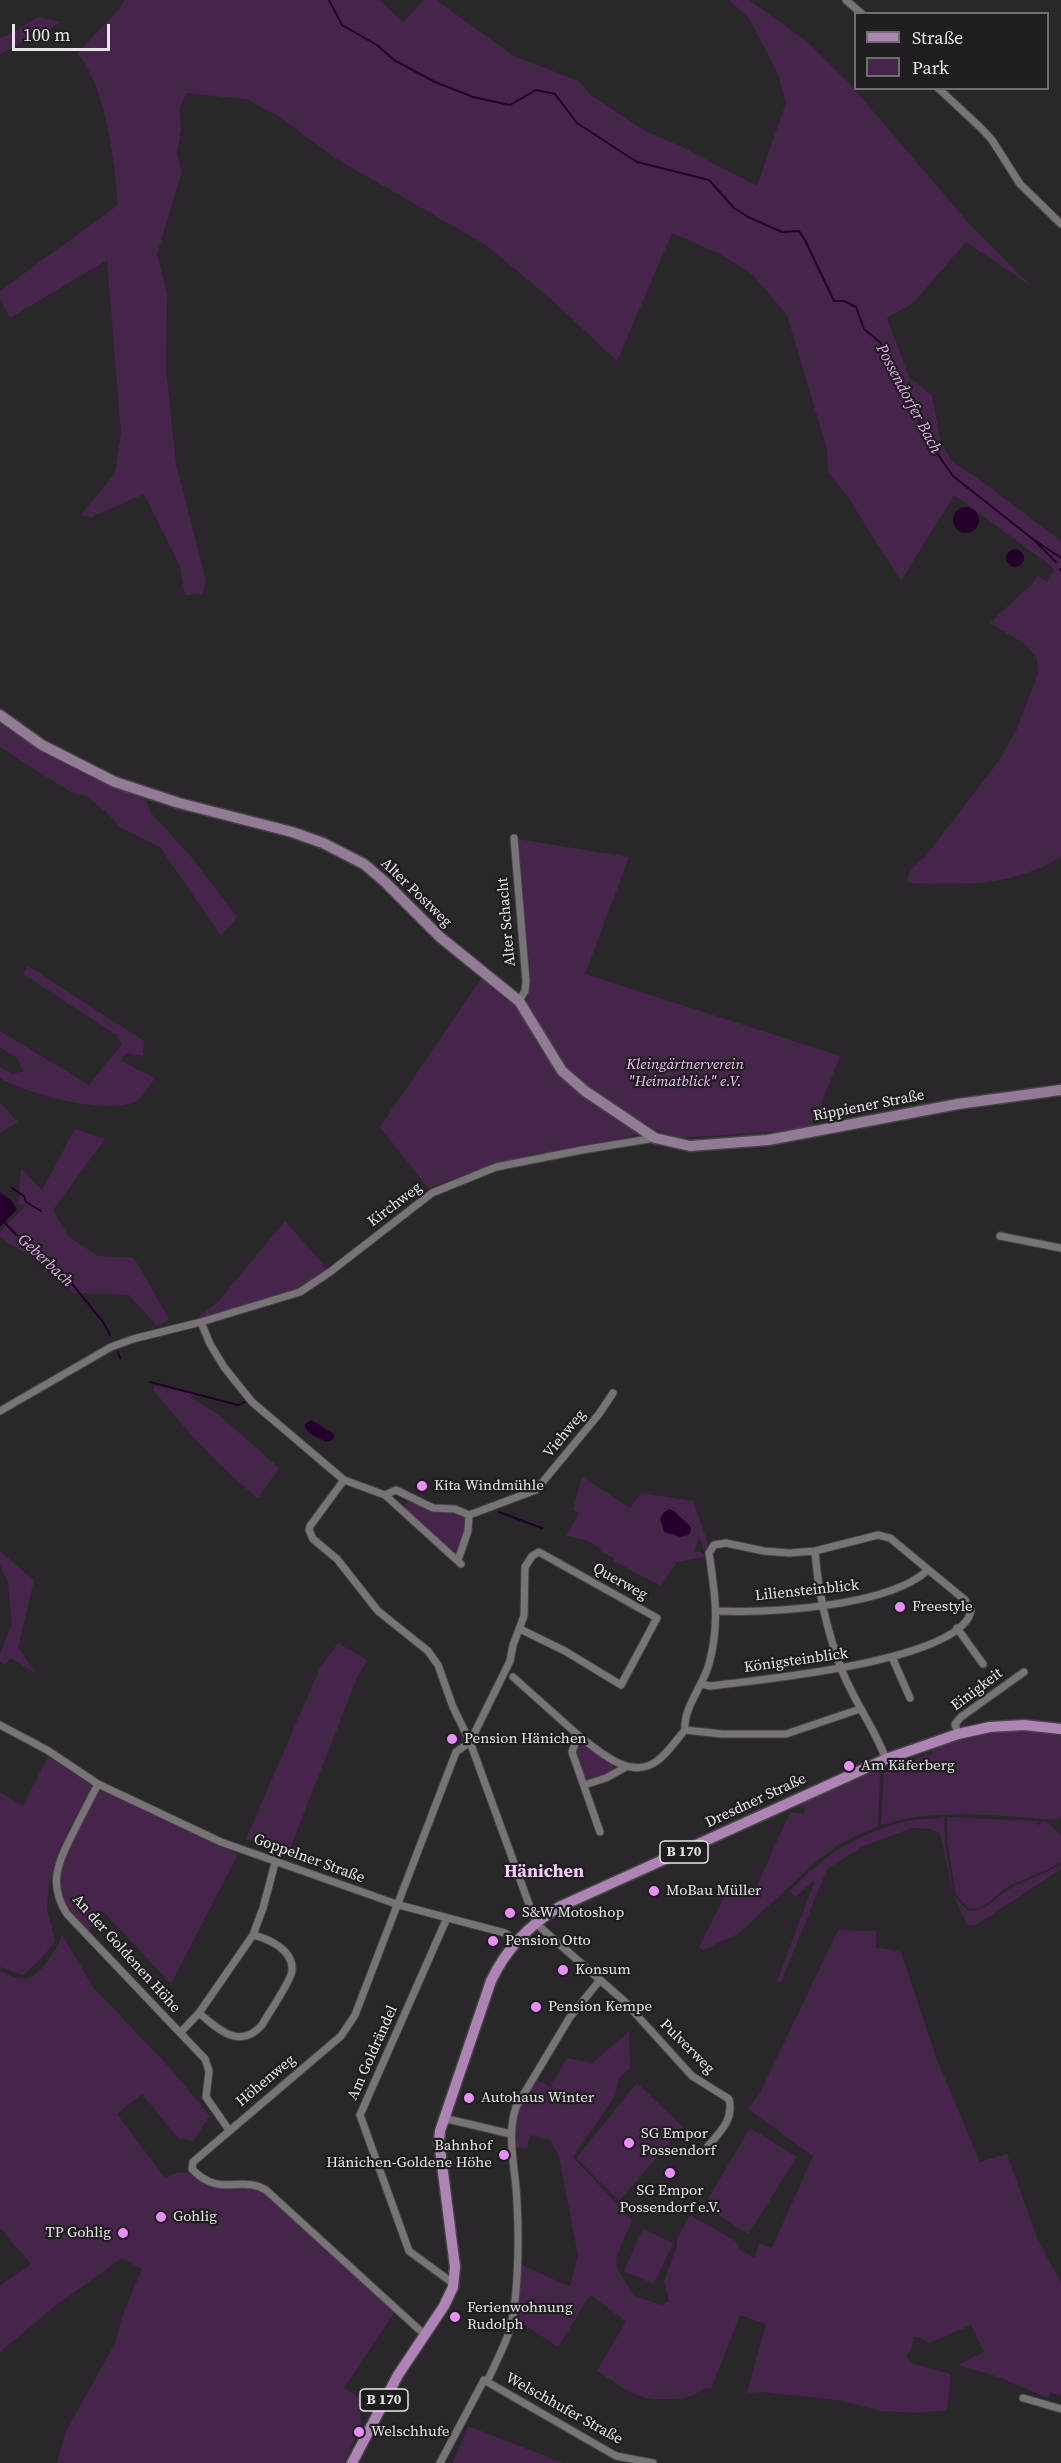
<!DOCTYPE html>
<meta charset="utf-8">
<style>
body{margin:0}
#map{position:relative;width:1061px;height:2463px;overflow:hidden;background:#2a272b;font-family:"Source Serif 4",serif}
canvas{display:block}
.legend{position:absolute;left:854px;top:12px;width:195px;height:78px;box-sizing:border-box;background:#201d21;border:2px solid #706d71;margin:0;padding:8px 10px;list-style:none;font-size:18px;color:#e8e6e9}
.legend li{display:flex;align-items:center;gap:12px;height:30px}
.legend b{width:30px;border:2px solid #706d71}
.scale{position:absolute;left:12px;top:24px;width:98px;height:27px;box-sizing:border-box;border:3px solid #e8e6e9;border-top:0;padding-left:8px;font-size:18px;line-height:21px;white-space:nowrap;color:#e8e6e9;-webkit-text-stroke:4px #201d21;paint-order:stroke}
</style>
<div id="map">
<canvas width="1061" height="2463"></canvas>
<ul class="legend">
<li><b style="height:8px;background:#ad84b4"></b>Straße</li>
<li><b style="height:16px;background:#46254b"></b>Park</li>
</ul>
<div class="scale">100 m</div>
</div>
<script>
const ctx = document.querySelector('canvas').getContext('2d');
ctx.lineJoin = 'round';
function paint(path, color) { ctx.fillStyle = color; ctx.fill(path, 'evenodd'); }
function trace(path, color, width, dash) { ctx.strokeStyle = color; ctx.lineWidth = width; ctx.lineCap = dash ? 'butt' : 'round'; ctx.setLineDash(dash || []); ctx.stroke(path); }
function label(font, color, halo, rows, align = 'center') {
  ctx.font = font + ' "Source Serif 4",serif'; ctx.lineWidth = 4.5; ctx.setLineDash([]); ctx.textBaseline = 'middle'; ctx.strokeStyle = halo; ctx.fillStyle = color; for (const [text, x, y, turn = 0] of rows) {
    ctx.save(); ctx.translate(x, y); ctx.rotate((+turn || 0) * Math.PI / 180); ctx.textAlign = isNaN(turn) ? turn : align; if (halo) ctx.strokeText(text, 0, 0); ctx.fillText(text, 0, 0); ctx.restore();
  }
}
const green = new Path2D(`
 M124 0H379L403 22 424 0H436L514 56 578 81 592 96 647 132 680 146 757 186 786 103 778 74 749 18 729 0H749L805 40 848 82 971 226 1031 286 966 242 913 303 887 318 909 377 932 395 940 440 952 462 973 475 1061 541V857C1008 888 966 884 908 883 906 871 917 864 925 857L998 762 1016 731 1038 674 1037 658 1025 644 990 623 1033 583 1038 576 1047 582 1054 570 1050 565 954 495 901 581 846 494 828 472 827 449 787 315 752 274 720 254 672 233 617 361 552 300 486 245 335 158 278 116 246 99 186 93 179 111 181 128 177 155 182 171 157 254 167 293 166 370 176 464 206 581 202 594 185 595 180 566 144 494 92 517 81 515 115 473 121 433 107 260 10 318 0 299V291L118 205C114 158 107 92 78 53L120 8Z
 M38 17 61 22 0 54V38L11 34Z
 M0 723C46 756 93 781 146 800L151 813 192 858 237 917 221 936 160 847 120 827 105 811 86 796 72 793 0 747Z
 M517 839 629 857 585 974 840 1056 811 1129 681 1138C646 1130 593 1096 568 1068 551 1049 539 1024 526 1002L530 982V969Z
 M28 966 144 1041 143 1056 126 1053 121 1061 155 1078C149 1086 142 1099 134 1102 105 1115 27 1094 0 1078V1067L13 1074 23 1071 17 1058 0 1047V1031L89 1085 122 1044 116 1035 23 974Z
 M483 976 515 1003 561 1075 571 1087 635 1130V1134L630 1137 576 1146 548 1154H532L519 1160 492 1165 428 1188 380 1127Z
 M0 1103 18 1122 0 1133Z
 M75 1129 105 1139 53 1210 68 1236 98 1256 134 1258 169 1319 157 1326 129 1295 73 1293 37 1261 0 1237V1232L26 1205 18 1204 21 1168 42 1190Z
 M285 1221 329 1271 299 1291 196 1319 217 1303Z
 M154 1386 193 1394 191 1398 219 1415 279 1468 258 1498C218 1467 186 1430 154 1391Z
 M582 1477 630 1508 641 1493 693 1501 708 1544 706 1550 703 1549V1544L699 1539 694 1551 702 1553 705 1557 677 1562 661 1586 614 1561V1558L601 1552 600 1548 586 1540 566 1536 579 1513 573 1510Z
 M409 1500C433 1516 441 1508 463 1517L466 1523 459 1549 454 1551 404 1508Z
 M0 1551 34 1580 18 1648 35 1672 10 1658 6 1665 0 1662V1654L12 1623 8 1583 0 1564Z
 M338 1643 367 1660 357 1678 287 1856 246 1839 320 1668Z
 M1030 1730 1061 1734V1817L1058 1820C998 1816 940 1807 881 1825L884 1773 927 1754 928 1756 933 1754 931 1749C963 1735 995 1731 1030 1730Z
 M582 1742 613 1764 614 1770 591 1780 585 1779 575 1755V1748Z
 M48 1757 96 1788 49 1883 47 1908 55 1941 40 1960 23 1975 0 1967V1792L23 1806Z
 M895 1763 880 1774 878 1826 841 1843 819 1859 738 1934 703 1950 699 1947 730 1885 753 1895 790 1812 804 1814 805 1809 800 1806 801 1801Z
 M100 1789 238 1854 171 1984 102 1910 89 1932C79 1922 67 1913 62 1900 48 1869 85 1817 100 1789Z
 M944 1817 945 1845 954 1896 967 1910C988 1913 995 1896 1012 1887 1028 1879 1045 1873 1061 1865V1869L974 1926 967 1924 954 1896 940 1833 931 1829 912 1828 861 1847 827 1869 781 1982 777 1981 815 1880 795 1897 790 1891C823 1856 860 1832 907 1821 919 1818 932 1820 944 1817Z
 M947 1817 1038 1821 1036 1824 1039 1825 1041 1821H1046L1061 1835V1862L1047 1870 1009 1886 984 1906 977 1909 968 1908 956 1895 948 1845Z
 M838 1930 876 1931V1947L901 1952 937 2060 980 2162 1007 2154 1038 2240 1061 2283V2396L1051 2392 1048 2398 999 2377 958 2365 984 2352 971 2325 929 2343 920 2337H914L911 2350 906 2357 914 2364 951 2374 947 2410 918 2413 882 2411 837 2400 763 2392 747 2393 766 2324 740 2315 711 2389 704 2388C690 2399 686 2398 669 2399 635 2401 625 2388 597 2371L626 2321 590 2295 558 2347 516 2319 520 2264 570 2287 578 2255 559 2156 550 2140 530 2135 527 2149 516 2147C513 2114 521 2106 536 2079L550 2087 567 2058 593 2063 629 2031 630 2068 619 2078 615 2096 573 2157 632 2220 616 2258 617 2268 634 2296 662 2305 669 2301 664 2281 677 2247V2239L690 2215 737 2242 740 2250 755 2258 759 2243 772 2248 813 2156 748 2109 760 2093Z
 M62 1934 92 1986 169 2067 210 2116 193 2141 178 2138 142 2094 117 2114 165 2178 175 2173H191L201 2181 258 2188 265 2191 395 2311 344 2388 359 2397 361 2425 344 2463H57L66 2431 115 2344 122 2317 142 2269 122 2258 55 2306 0 2352V2286L31 2264 0 2228V1971C8 1975 18 1980 28 1978 41 1975 59 1947 62 1934Z
 M637 2083 683 2127 619 2201 576 2158Z
 M750 2128 797 2157 748 2234 704 2206Z
 M643 2229 673 2243 654 2284 624 2271Z
 M468 2426 563 2463H453Z`);
const water = new Path2D(`
 M953 520a13 13 0 1 1 26 0a13 13 0 1 1-26 0Z
 M1006 558a9 9 0 1 1 18 0a9 9 0 1 1-18 0Z
 M0 1193 12 1201 17 1209 0 1227Z
 M311 1420 334 1434V1439L326 1442 308 1432 304 1425Z
 M669 1509 674 1511 691 1527 690 1534 681 1537 664 1532 660 1519 663 1513Z`);
const stream = new Path2D(`
 M329 0 342 25 377 45 394 60 435 82 473 97 510 105 536 90 555 94 577 123 637 162 709 180 734 208 748 217 782 232 799 231 805 240 834 301H844L856 307 864 329 881 343 890 366 934 449 953 476 1034 540 1056 562
 M1036 541 1061 558
 M1060 569 1061 571
 M12 1188 24 1196 26 1202 41 1211
 M0 1218 44 1263 73 1285 103 1322 110 1335
 M118 1352 120 1358
 M150 1382 238 1405 245 1402
 M499 1512 542 1528`);
const street = new Path2D(`
 M846 0 862 14
 M938 88 982 129 992 140 1020 184 1061 224
 M514 838 526 981 525 991 519 1001
 M1000 1236 1061 1248
 M201 1322 210 1344 224 1367 252 1402 344 1480 385 1495 461 1564
 M0 1411 111 1347 133 1339 201 1322 300 1292 330 1272 432 1193 496 1167 582 1150 655 1138
 M344 1480 310 1526 309 1530 313 1539 337 1559 378 1611 428 1651 438 1665 453 1707 470 1742 534 1918 541 1928 624 2001 692 2076 729 2099C734 2119 721 2131 708 2146
 M385 1495 396 1490 433 1508 455 1509 469 1515
 M469 1515 536 1490 599 1414 613 1393
 M815 1551C818 1591 827 1631 841 1668 853 1700 874 1727 886 1759
 M458 1560 468 1531 469 1515
 M717 1611C770 1613 888 1607 928 1570
 M957 1628 983 1664
 M892 1657 910 1698
 M513 1677 578 1735 572 1752 600 1832
 M0 1725 47 1750 98 1784 221 1842 399 1905 505 1933 517 1941
 M685 1730 722 1734H786L860 1709
 M958 1734 955 1724 961 1717 1024 1672
 M578 1735C599 1751 630 1781 657 1761 668 1753 676 1740 685 1730 683 1708 703 1686 709 1664 720 1624 715 1593 709 1553L714 1545 726 1543 764 1551 789 1553 815 1551 878 1535 890 1538 965 1600 971 1611C960 1662 756 1680 710 1686L702 1684
 M98 1784C90 1800 82 1815 74 1831 59 1861 47 1883 67 1914L205 2059 209 2071 206 2097 229 2130
 M584 1785 606 1778 626 1767
 M447 1918 360 2115 409 2251 454 2284
 M199 2013C219 2030 240 2050 262 2025 268 2014 291 1981 292 1971 294 1950 269 1939 253 1935
 M180 2033 199 2013 253 1935 263 1908 275 1863
 M443 2118 511 2134
 M425 2335 266 2190C242 2175 219 2198 192 2169L193 2162 341 2036 355 2015 456 1752 470 1742 510 1661 513 1645 524 1616 525 1567 532 1556 539 1552 657 1618 621 1685 565 1651 520 1629
 M487 2382C494 2366 502 2351 508 2335 519 2303 519 2237 517 2202 516 2171 506 2136 516 2107L570 2017 600 1980
 M1023 2398 1061 2409
 M440 2463 484 2380 616 2456 653 2463`);
const secondary = new Path2D(`
 M0 715 42 745 115 782 179 803 292 832 323 843 364 864 384 881 440 937 519 1001 562 1071 585 1091 655 1138 690 1146 768 1140 958 1104 1061 1090`);
const primary = new Path2D(`
 M352 2463 398 2375 444 2306 453 2287 455 2267 439 2141 440 2131 491 1981C506 1949 529 1925 559 1907L886 1759 958 1734 990 1727 1024 1725 1061 1729`);
const markers = [
 [422,1486,6,"#eb8dfb"],
 [900,1607,6,"#eb8dfb"],
 [452,1739,6,"#eb8dfb"],
 [849,1766,6,"#eb8dfb"],
 [654,1891,6,"#eb8dfb"],
 [510,1913,6,"#eb8dfb"],
 [493,1941,6,"#eb8dfb"],
 [563,1970,6,"#eb8dfb"],
 [536,2007,6,"#eb8dfb"],
 [469,2098,6,"#eb8dfb"],
 [629,2143,6,"#eb8dfb"],
 [504,2155,6,"#eb8dfb"],
 [670,2173,6,"#eb8dfb"],
 [161,2217,6,"#eb8dfb"],
 [123,2233,6,"#eb8dfb"],
 [455,2317,6,"#eb8dfb"],
 [359,2432,6,"#eb8dfb"]
];
const shields = [
 [684,1852,48],
 [384,2400,48]
];
const shieldNames = [
 ["B 170",684,1852],
 ["B 170",384,2400]
];
const streetNames = [
 ["Alter Postweg",416,893,44],
 ["Alter Schacht",507,922,-95],
 ["Rippiener Straße",869,1106,-11],
 ["Kirchweg",395,1205,-37],
 ["Viehweg",565,1434,-51],
 ["Querweg",620,1582,29],
 ["Liliensteinblick",807,1591,-6],
 ["Königsteinblick",796,1661,-8],
 ["Einigkeit",977,1690,-37],
 ["Dresdner Straße",756,1801,-25],
 ["Goppelner Straße",309,1859,20],
 ["An der Goldenen Höhe",126,1954,48],
 ["Pulverweg",687,2047,45],
 ["Am Goldrändel",373,2053,-66],
 ["Höhenweg",266,2081,-40],
 ["Welschhufer Straße",564,2409,29]
];
const parkNames = [
 ["Kleingärtnerverein",685,1065],
 ["\"Heimatblick\" e.V.",685,1082]
];
const poiNames = [
 ["Kita Windmühle",434,1486],
 ["Freestyle",912,1607],
 ["Pension Hänichen",464,1739],
 ["Am Käferberg",861,1766],
 ["MoBau Müller",666,1891],
 ["S&W Motoshop",522,1913],
 ["Pension Otto",505,1941],
 ["Konsum",575,1970],
 ["Pension Kempe",548,2007],
 ["Autohaus Winter",481,2098],
 ["SG Empor",641,2134],
 ["Possendorf",641,2151],
 ["Bahnhof",492,2146,"right"],
 ["Hänichen-Goldene Höhe",492,2163,"right"],
 ["SG Empor",670,2191,"center"],
 ["Possendorf e.V.",670,2208,"center"],
 ["Gohlig",173,2217],
 ["TP Gohlig",111,2233,"right"],
 ["Ferienwohnung",467,2308],
 ["Rudolph",467,2325],
 ["Welschhufe",371,2432]
];
const waterNames = [
 ["Possendorfer Bach",908,399,62],
 ["Geberbach",45,1261,43]
];
const quarterNames = [
 ["Hänichen",544,1872]
];
paint(green, '#46254b');
paint(water, '#26002d');
trace(stream, '#26002d', 2);
trace(street, '#464346', 9);
trace(secondary, '#464346', 13);
trace(primary, '#464346', 13);
trace(street, '#777377', 7);
trace(secondary, '#927b95', 10);
trace(primary, '#ad84b4', 10);
for (const [x, y, r, color] of markers) { const dot = new Path2D(); dot.arc(x, y, r, 0, 2 * Math.PI); ctx.fillStyle = color; ctx.fill(dot); trace(dot, '#201d21', 2); }
for (const [x, y, w] of shields) { const box = new Path2D(); box.roundRect(x - w / 2, y - 11, w, 22, 4.5); ctx.fillStyle = '#201d21'; ctx.fill(box); trace(box, '#e8e6e9', 1.5); }
label('bold 14px', '#e8e6e9', null, shieldNames);
label('15px', '#e8e6e9', '#201d21', streetNames);
label('italic 15px', '#f6bfff', '#201d21', parkNames);
label('15px', '#e8e6e9', '#201d21', poiNames, 'left');
label('italic 16px', '#e8a5f3', '#201d21', waterNames);
label('bold 18px', '#f7ccfe', '#201d21', quarterNames);
</script>
